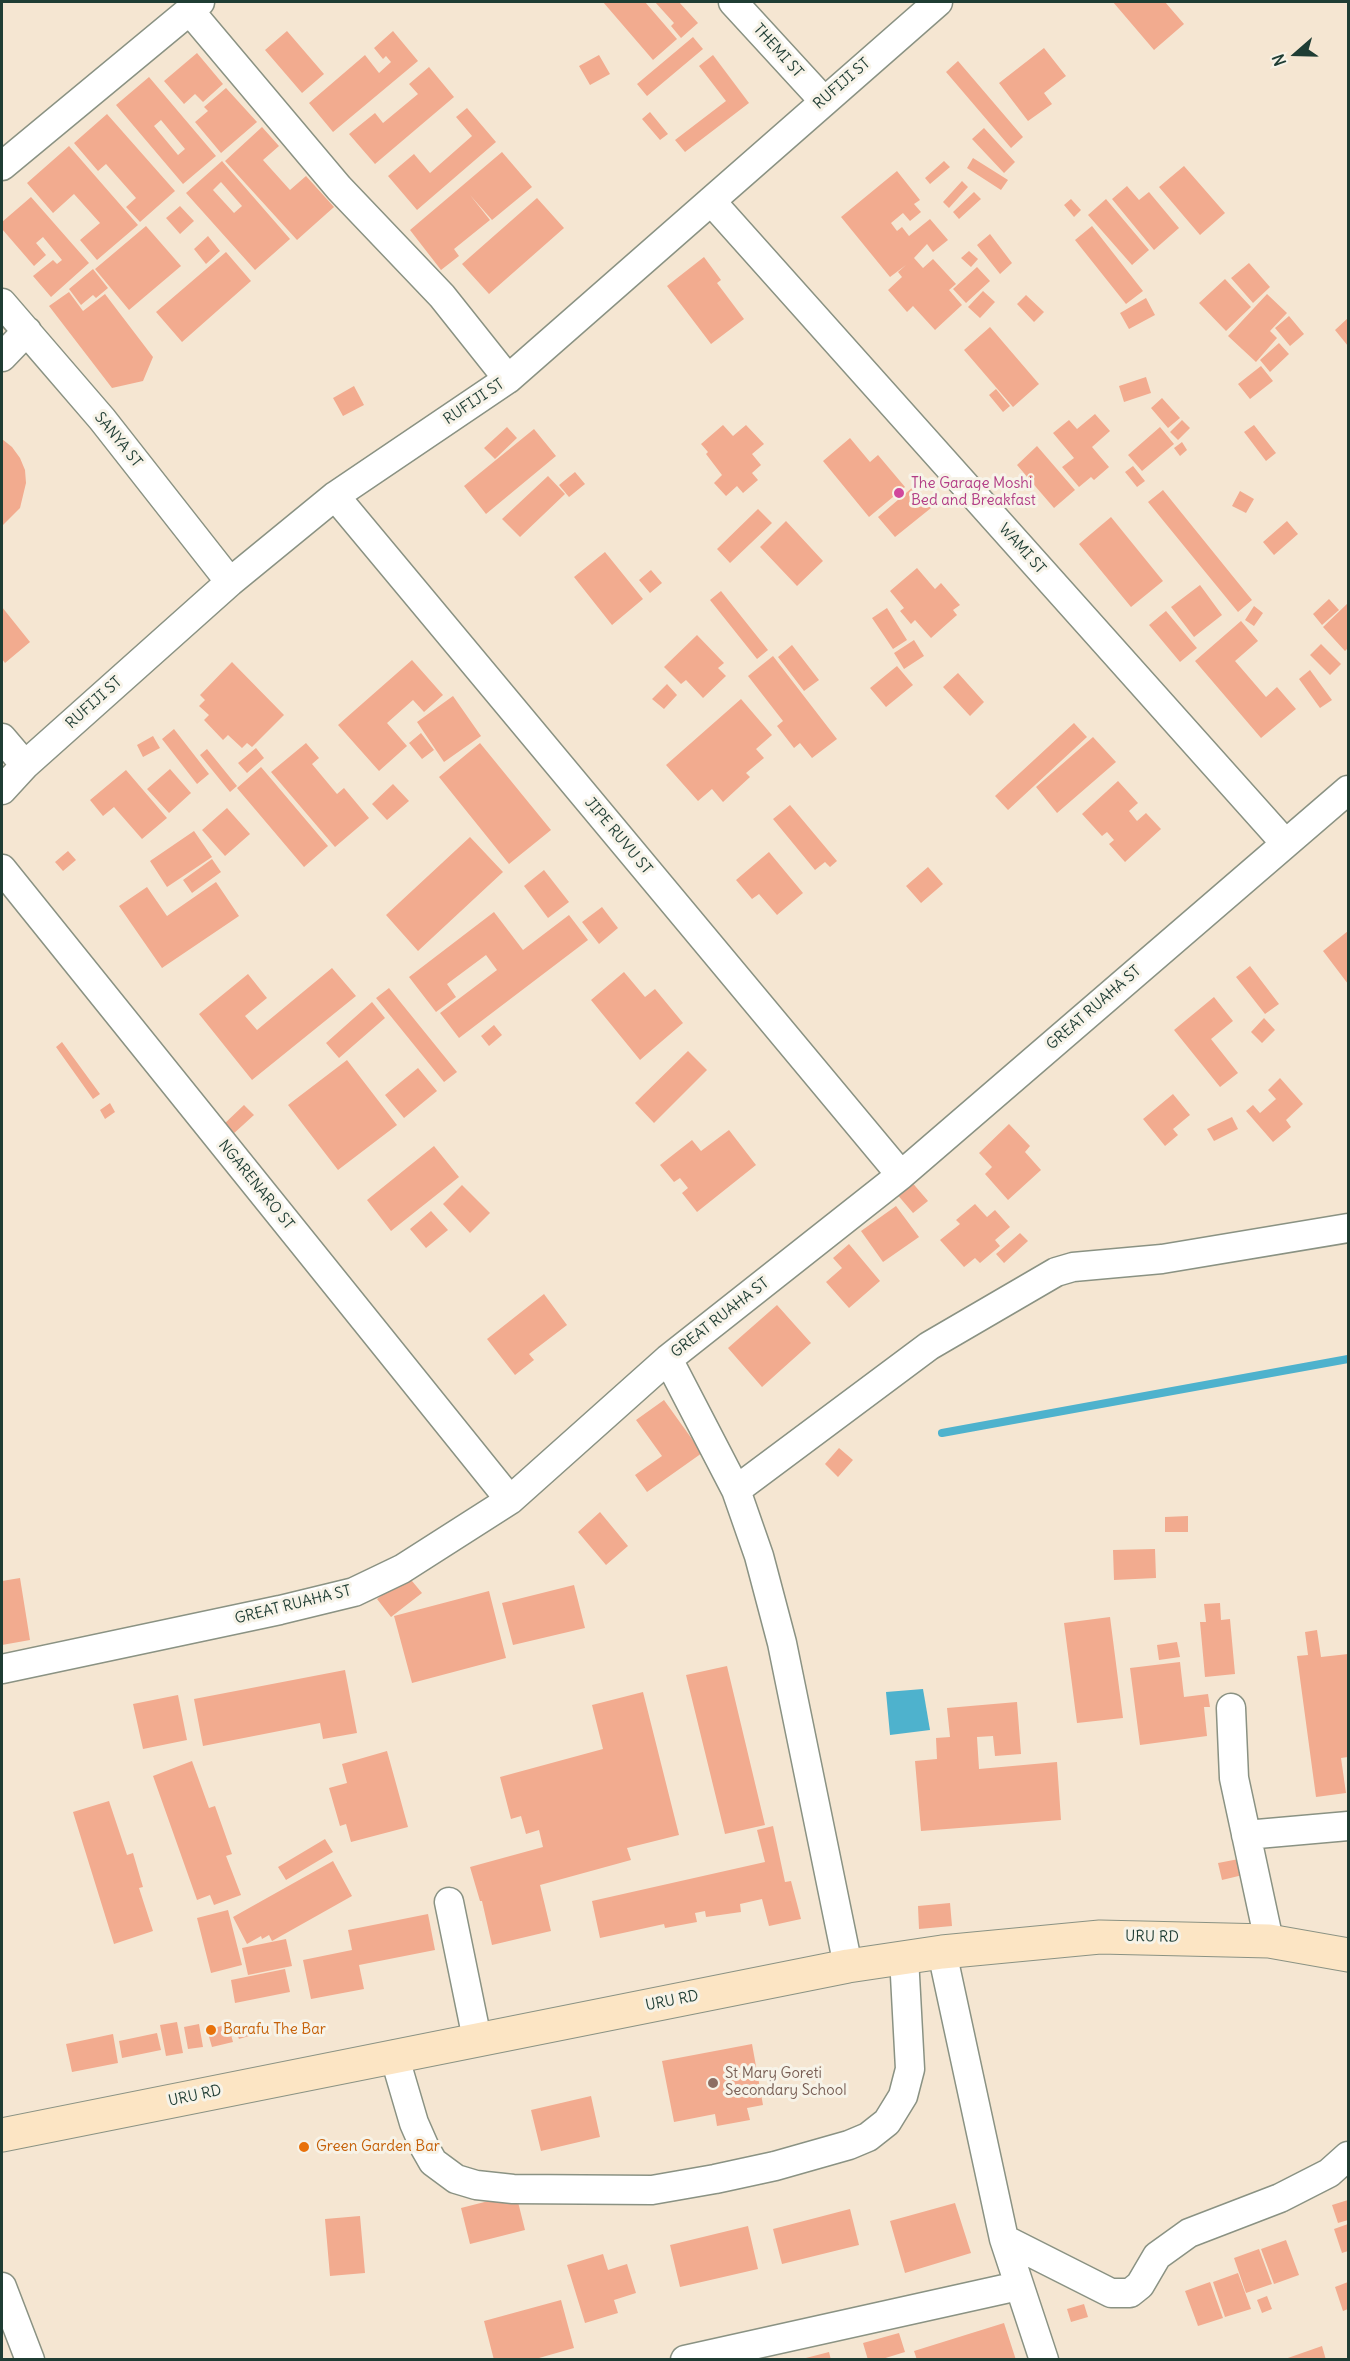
<!DOCTYPE html>
<style>
body{margin:0}
#map{position:relative;width:1350px;height:2361px;overflow:hidden;background:#f5e6d2;font-family:Delius,sans-serif}
canvas{display:block}
.frame{position:absolute;inset:0;border:3px solid #1f3d34;pointer-events:none}
.north{position:absolute;left:1266px;top:24px;width:60px;height:60px;-webkit-text-stroke:4px #f7f3e8;paint-order:stroke;rotate:250deg;font-size:16px;font-weight:700;line-height:24px;text-align:center;color:#1f3d34}
.north::after{content:'';display:block;margin:auto;width:21px;height:27px;background:#1f3d34;clip-path:polygon(50% 0,100% 100%,50% 72%,0 100%)}
</style>
<div id="map">
<canvas width="1350" height="2361"></canvas>
<div class="frame"></div>
<div class="north">N</div>
</div>
<script>
const ctx = document.querySelector('canvas').getContext('2d');
ctx.lineJoin = 'round';
function paint(path, color) { ctx.fillStyle = color; ctx.fill(path, 'evenodd'); }
function trace(path, color, width, dash) { ctx.strokeStyle = color; ctx.lineWidth = width; ctx.lineCap = dash ? 'butt' : 'round'; ctx.setLineDash(dash || []); ctx.stroke(path); }
function label(font, color, halo, rows, align = 'center') {
  ctx.font = font + ' Delius,sans-serif'; ctx.lineWidth = 6; ctx.setLineDash([]); ctx.textBaseline = 'middle'; ctx.strokeStyle = halo; ctx.fillStyle = color; for (const [text, x, y, turn = 0] of rows) {
    ctx.save(); ctx.translate(x, y); ctx.rotate((+turn || 0) * Math.PI / 180); ctx.textAlign = isNaN(turn) ? turn : align; if (halo) ctx.strokeText(text, 0, 0); ctx.fillText(text, 0, 0); ctx.restore();
  }
}
const water = new Path2D(`
 M923 1689 930 1730 890 1735 886 1692Z`);
const stream = new Path2D(`
 M942 1433 1348 1359`);
const building = new Path2D(`
 M603 2H645L677 39 653 60Z
 M655 2H679L698 23 681 38 671 26 674 23Z
 M1113 2H1165L1184 24 1154 50Z
 M287 31 324 74 302 93 265 50Z
 M393 31 418 61 333 132 309 103 365 55 379 73 391 62 386 56 383 59 374 48Z
 M693 37 703 49 647 96 637 84Z
 M1044 48 1066 76 1044 93 1052 104 1028 121 999 83Z
 M197 53 223 84 203 102 195 94 184 104 164 81Z
 M599 55 610 74 590 85 579 66Z
 M713 55 749 103 685 152 675 140 726 101 699 66Z
 M958 61 1023 137 1011 148 946 72Z
 M429 67 454 97 375 164 349 134 375 113 383 123 418 94 409 84Z
 M149 77 216 156 183 184 116 105ZM161 120 185 149 178 155 154 126Z
 M226 88 257 122 221 153 195 122 208 111 204 107Z
 M467 108 496 142 417 210 388 176 414 154 430 173 472 136 456 117Z
 M650 112 668 134 660 140 642 119Z
 M107 114 175 191 140 222 126 207 136 198 106 164 98 171 74 143Z
 M262 127 279 146 263 160 290 190 306 176 334 207 297 240 225 161Z
 M984 128 1015 162 1004 173 972 139Z
 M69 146 138 225 97 260 80 240 100 223 74 194 53 213 27 183Z
 M502 152 532 187 492 220 470 195 490 220 454 249 459 256 441 270 410 230Z
 M973 158 1008 180 1001 190 967 168Z
 M222 161 290 239 255 270 186 193ZM221 182 242 206 234 213 213 190Z
 M944 161 950 167 930 184 925 178Z
 M1184 166 1225 213 1200 235 1159 187Z
 M897 171 920 200 914 204 921 212 910 221 903 213 891 223 897 231 902 227 909 236 930 219 948 240 933 252 927 244 914 258 923 268 933 259 956 284 949 290 962 305 935 330 913 306 907 312 888 290 902 277 898 272 906 265 890 277 841 217Z
 M962 181 968 187 949 208 943 202Z
 M1127 186 1139 200 1149 192 1179 228 1154 250 1112 199Z
 M974 192 981 199 959 219 953 212Z
 M31 197 89 263 51 297 33 276 53 260 57 264 62 260 43 237 36 243 46 255 34 266 2 229V222Z
 M537 198 564 228 489 294 462 264Z
 M1071 199 1081 210 1074 217 1064 205Z
 M1106 199 1149 250 1132 265 1088 215Z
 M180 206 194 221 180 234 166 218Z
 M146 226 181 266 129 310 95 269Z
 M1092 226 1143 291 1126 304 1075 240Z
 M990 234 1012 263 1000 274 977 245Z
 M208 236 220 251 206 264 194 249Z
 M969 251 978 259 971 267 961 258Z
 M226 252 251 281 182 342 156 312Z
 M704 257 721 280 717 283 744 319 711 344 667 286Z
 M1249 263 1270 287 1253 303 1231 278Z
 M977 267 990 281 966 303 953 289Z
 M93 269 108 288 96 298 93 295 81 305 69 289Z
 M1225 279 1251 307 1226 331 1199 303Z
 M983 291 995 302 980 318 968 307Z
 M69 292 83 311 105 294 153 357 143 381 112 388 49 306Z
 M1267 294 1287 313 1270 331 1277 338 1256 362 1228 336Z
 M1026 295 1044 312 1034 322 1017 304Z
 M1146 298 1155 315 1129 329 1120 313Z
 M1289 316 1304 334 1290 346 1275 328Z
 M1348 318V346L1335 330Z
 M990 327 1039 384 1013 407 964 350Z
 M1279 343 1289 354 1270 372 1260 360Z
 M1261 366 1273 381 1250 399 1238 384Z
 M1146 377 1151 393 1124 402 1119 386Z
 M354 386 364 405 343 416 333 398Z
 M996 389 1010 406 1003 412 989 395Z
 M1162 398 1180 418 1168 428 1151 408Z
 M1095 414 1110 431 1092 447 1109 467 1094 480 1091 477 1079 487 1062 467 1074 458 1053 433 1069 420 1077 429Z
 M1182 420 1190 428 1178 440 1170 432Z
 M723 425 733 436 746 425 764 444 752 454 761 465 752 473 758 480 743 493 737 486 726 496 714 483 722 475 706 454 708 452 701 444Z
 M1254 425 1276 453 1266 461 1244 432Z
 M507 427 517 438 495 459 484 448Z
 M1160 427 1174 444 1142 471 1128 455Z
 M534 429 556 456 486 514 464 486Z
 M850 438 870 462 878 455 905 487 869 517 823 461Z
 M2 439 12 447 20 458 25 470 26 483 20 508 2 526Z
 M1182 442 1187 450 1180 456 1174 448Z
 M1037 446 1075 490 1054 508 1017 465Z
 M1133 466 1145 481 1137 487 1125 472Z
 M575 472 585 484 569 497 559 485Z
 M548 476 565 494 520 537 502 519Z
 M913 487 931 508 895 537 878 517Z
 M1163 490 1252 600 1238 612 1148 502Z
 M1240 491 1254 499 1246 513 1232 506Z
 M758 509 772 523 730 563 717 549Z
 M1111 517 1163 581 1131 607 1079 544Z
 M786 521 823 561 797 586 760 547Z
 M1287 521 1298 534 1274 555 1263 542Z
 M605 552 643 599 612 625 574 577Z
 M917 568 935 589 941 583 960 605 953 610 957 615 931 638 915 620 911 624 900 611 904 608 890 591Z
 M651 570 662 583 650 593 639 580Z
 M1200 585 1222 615 1194 637 1171 607Z
 M721 591 768 650 757 659 710 600Z
 M1329 599 1339 610 1322 625 1313 614Z
 M1348 603V648L1345 651 1323 627Z
 M1254 606 1263 613 1254 626 1245 620Z
 M2 607 30 642 5 663 2 659Z
 M887 608 907 640 893 649 872 618Z
 M1166 611 1197 648 1180 662 1149 625Z
 M1241 621 1258 641 1235 661 1266 697 1277 687 1296 709 1261 738 1195 661Z
 M697 635 724 663 718 668 726 676 703 698 686 680 681 684 664 667Z
 M914 640 924 656 904 669 894 653Z
 M1321 644 1341 664 1330 675 1310 655Z
 M792 645 819 680 804 691 778 657Z
 M773 656 837 739 812 758 800 743 794 748 777 726 783 721 748 676Z
 M412 660 443 695 424 712 413 700 387 723 407 746 379 771 338 725Z
 M232 662 284 715 252 747 247 743 242 748 228 735 223 740 204 720 209 715 199 706 205 700 200 695Z
 M897 666 913 685 886 707 870 688Z
 M1310 670 1332 700 1320 708 1299 679Z
 M958 673 984 702 970 716 943 687Z
 M667 684 677 695 664 709 652 699Z
 M453 696 481 736 444 762 417 722Z
 M741 699 772 735 756 749 764 758 746 773 750 777 723 802 712 789 698 801 666 765Z
 M1074 723 1087 737 1008 810 995 796Z
 M174 729 209 774 197 784 162 739Z
 M421 733 434 750 422 759 409 743Z
 M153 736 160 748 143 757 137 745Z
 M1093 737 1116 762 1057 813 1036 787Z
 M306 743 319 758 312 764 337 794 344 788 369 818 335 847 271 772Z
 M480 743 551 830 509 864 439 777Z
 M256 748 264 758 247 773 238 763Z
 M207 749 237 786 230 792 200 755Z
 M261 767 328 846 304 867 237 788Z
 M170 769 191 793 169 813 147 789Z
 M126 770 167 818 142 839 114 807 103 816 90 800Z
 M1118 781 1138 803 1129 811 1137 821 1146 813 1161 829 1125 862 1109 844 1114 840 1107 832 1102 836 1082 814Z
 M393 784 409 801 387 820 372 804Z
 M790 805 837 861 830 867 825 862 815 870 773 819Z
 M227 808 250 834 225 856 202 830Z
 M194 831 212 857 167 887 150 861Z
 M470 837 503 872 418 951 386 915Z
 M68 851 76 860 63 871 55 862Z
 M769 852 803 893 777 915 759 894 752 899 736 880Z
 M212 859 221 872 192 893 183 880Z
 M928 867 943 884 921 903 906 886Z
 M544 870 569 902 548 918 524 886Z
 M216 882 239 916 162 968 119 906 147 887 167 916Z
 M602 907 618 928 599 944 582 922Z
 M494 912 523 950 569 915 588 940 459 1038 440 1013 497 970 486 955 447 984 456 997 436 1012 409 977Z
 M1348 931V984L1323 951Z
 M1250 966 1279 1004 1265 1014 1236 977Z
 M332 968 356 996 252 1080 199 1014 248 974 267 998 245 1016 257 1030Z
 M624 972 645 997 655 989 683 1023 640 1060 591 1000Z
 M389 988 457 1072 444 1082 376 998Z
 M1214 997 1233 1021 1211 1039 1238 1073 1220 1087 1174 1030Z
 M372 1002 385 1018 339 1058 326 1043Z
 M1264 1018 1275 1030 1262 1043 1251 1032Z
 M494 1025 502 1035 489 1046 481 1036Z
 M62 1042 100 1094 93 1099 56 1047Z
 M688 1051 707 1070 654 1123 635 1103Z
 M347 1060 397 1125 338 1170 288 1105Z
 M418 1068 437 1091 404 1118 385 1095Z
 M1280 1078 1303 1104 1286 1120 1291 1127 1273 1142 1246 1111 1253 1105 1260 1113 1276 1099 1268 1090Z
 M1173 1094 1190 1115 1173 1129 1178 1135 1165 1146 1143 1119Z
 M110 1103 115 1112 105 1119 100 1110Z
 M244 1105 254 1115 232 1135 223 1125Z
 M1232 1117 1238 1129 1214 1141 1207 1129Z
 M1009 1124 1030 1146 1025 1152 1041 1170 1008 1200 985 1174 992 1167 979 1153Z
 M729 1130 756 1165 697 1212 682 1193 688 1188 680 1178 674 1182 660 1165 692 1140 701 1151Z
 M434 1146 459 1177 391 1231 367 1200Z
 M910 1180 928 1201 913 1213 896 1193Z
 M462 1185 490 1213 470 1233 443 1204Z
 M975 1204 987 1217 995 1210 1010 1227 995 1240 1000 1246 980 1263 975 1258 964 1267 940 1240 960 1224 956 1220Z
 M896 1206 919 1237 883 1262 861 1231Z
 M431 1211 448 1230 426 1248 410 1229Z
 M1020 1233 1028 1241 1004 1263 996 1254Z
 M849 1244 880 1281 849 1308 826 1282 842 1268 833 1258Z
 M544 1294 567 1325 529 1354 534 1360 515 1375 487 1339Z
 M777 1305 811 1343 762 1387 728 1348Z
 M664 1400 702 1453 647 1492 635 1475 662 1456 636 1420Z
 M839 1448 853 1460 838 1477 825 1464Z
 M600 1512 628 1546 606 1565 578 1532Z
 M1188 1516V1532H1165V1517Z
 M1155 1549 1156 1578 1114 1580 1113 1550Z
 M407 1575 422 1593 391 1617 377 1599Z
 M20 1578 30 1640 2 1645V1581Z
 M574 1585 585 1628 513 1645 502 1603Z
 M489 1591 506 1658 412 1683 394 1616Z
 M1220 1603 1221 1620 1230 1619 1235 1674 1205 1677 1200 1622H1206L1204 1604Z
 M1110 1617 1123 1718 1077 1723 1064 1623Z
 M1317 1630 1321 1657 1348 1654V1757L1341 1758 1346 1793 1316 1797 1297 1656 1308 1655 1305 1632Z
 M1177 1642 1180 1657 1159 1660 1157 1645Z
 M1180 1662 1184 1697 1208 1694 1210 1707H1204L1207 1736 1140 1745 1130 1668Z
 M727 1666 765 1825 725 1834 686 1675Z
 M345 1670 357 1733 323 1739 320 1723 203 1746 194 1699Z
 M643 1692 679 1835 627 1848 631 1860 540 1885 551 1931 492 1945 482 1901H480L470 1867 543 1847 539 1830 526 1834 521 1816 511 1819 500 1777 603 1749 592 1705Z
 M178 1695 187 1740 143 1749 133 1704Z
 M1017 1702 1021 1754 995 1756 993 1736 977 1737 979 1769 1057 1762 1061 1820 921 1831 915 1761 937 1759 936 1738 950 1737 947 1708Z
 M387 1751 408 1827 351 1842 346 1824 340 1826 329 1788 347 1783 342 1764Z
 M192 1761 209 1808 215 1806 232 1854 226 1856 241 1895 214 1905 210 1895 197 1900 153 1776Z
 M109 1801 127 1855 133 1853 143 1887 139 1888 153 1931 114 1944 73 1812Z
 M773 1826 785 1882 791 1881 801 1919 769 1926 762 1899 740 1904 741 1912 706 1917 705 1911 695 1913 697 1922 665 1928 664 1924 600 1938 592 1901 765 1862 757 1830Z
 M325 1839 333 1852 286 1880 278 1867Z
 M1244 1858 1247 1874 1222 1880 1218 1863Z
 M333 1861 352 1896 272 1941 269 1935 262 1939 261 1936 247 1944 233 1917Z
 M950 1903 952 1926 919 1929 918 1906Z
 M228 1910 242 1965 211 1973 197 1918Z
 M428 1914 435 1950 359 1965 364 1989 311 1999 303 1960 352 1950 348 1930Z
 M286 1939 292 1966 248 1975 242 1948Z
 M285 1969 290 1992 235 2003 231 1980Z
 M177 2022 183 2053 166 2056 160 2025Z
 M199 2024 203 2047 188 2049 184 2027Z
 M228 2024 233 2042 212 2047 207 2030Z
 M249 2025 252 2035 239 2039 235 2029Z
 M157 2033 161 2050 122 2058 119 2041Z
 M113 2034 118 2063 72 2072 66 2044Z
 M752 2044 763 2105 747 2108 750 2120 717 2126 715 2114 674 2122 662 2061Z
 M591 2096 600 2137 541 2151 531 2110Z
 M516 2194 525 2230 470 2244 461 2208Z
 M1348 2200V2220L1338 2223 1332 2205Z
 M955 2203 971 2253 905 2273 890 2221Z
 M850 2209 859 2245 782 2264 773 2229Z
 M360 2216 365 2273 330 2276 325 2219Z
 M1348 2224V2251L1342 2253 1334 2229Z
 M748 2226 758 2269 680 2287 670 2245Z
 M1286 2240 1299 2275 1274 2284 1261 2249Z
 M1259 2249 1272 2284 1246 2293 1234 2258Z
 M603 2254 608 2270 627 2264 636 2293 614 2300 618 2313 585 2323 567 2265Z
 M1238 2273 1251 2309 1225 2317 1213 2282Z
 M1210 2282 1223 2318 1198 2326 1185 2291Z
 M1348 2282V2309L1343 2311 1335 2287Z
 M1267 2296 1272 2309 1262 2313 1257 2300Z
 M561 2300 574 2348 532 2360H494L484 2321Z
 M1084 2304 1088 2317 1071 2322 1067 2309Z
 M1004 2323 1016 2360H917L914 2351Z
 M899 2333 905 2352 879 2360H868L863 2343Z
 M1322 2346 1326 2360H1285V2359Z
 M829 2352 831 2360H802V2359Z`);
const street = new Path2D(`
 M733 2 823 100
 M189 10 339 188 442 296 508 379
 M2 166 200 2
 M711 201 1285 843
 M2 303 102 419 230 582
 M2 357 27 331
 M335 496 901 1175
 M2 738 25 765
 M2 790 25 765 230 582 335 496 508 379 938 2
 M2 869 510 1500
 M668 1359 736 1490 759 1556 782 1643 848 1966
 M736 1490 929 1346 1056 1272 1073 1267 1162 1259 1348 1228
 M2 1669 280 1610 354 1592 402 1569 510 1500 668 1359 901 1175 1348 790
 M1231 1708 1234 1778 1269 1941
 M1246 1835 1348 1826
 M449 1902 477 2039
 M942 1952 1004 2239 1044 2360
 M394 2055 414 2123 425 2148 433 2162 456 2179 476 2185 513 2189 652 2190 715 2179 775 2166 849 2145 868 2137 887 2122 903 2096 910 2069 904 1957
 M1004 2239 1111 2293H1130L1140 2285 1157 2256 1189 2233 1280 2198 1329 2173 1348 2156
 M2 2287 30 2360
 M685 2360 1018 2286`);
const secondary = new Path2D(`
 M2 2135 848 1966 942 1952 1100 1937 1269 1941 1348 1955`);
const markers = [
 [899,493,6,"#d1479c"],
 [211,2030,6,"#e8710a"],
 [713,2083,6,"#8d6e63"],
 [304,2147,6,"#e8710a"]
];
const streetNames = [
 ["THEMI ST",778,51,48],
 ["RUFIJI ST",842,84,-41],
 ["RUFIJI ST",474,402,-34],
 ["SANYA ST",118,440,51],
 ["WAMI ST",1022,549,48],
 ["RUFIJI ST",94,703,-42],
 ["JIPE RUVU ST",618,836,50],
 ["GREAT RUAHA ST",1094,1008,-41],
 ["NGARENARO ST",256,1185,51],
 ["GREAT RUAHA ST",720,1318,-38],
 ["GREAT RUAHA ST",293,1605,-14],
 ["URU RD",1152,1937,1],
 ["URU RD",672,2001,-11],
 ["URU RD",195,2096,-12]
];
const hotelNames = [
 ["The Garage Moshi",911,484],
 ["Bed and Breakfast",911,501]
];
const foodNames = [
 ["Barafu The Bar",223,2030],
 ["Green Garden Bar",316,2147]
];
const educationNames = [
 ["St Mary Goreti",725,2074],
 ["Secondary School",725,2091]
];
paint(water, '#4eb2cd');
trace(stream, '#4eb2cd', 8);
paint(building, '#f2ab8f');
trace(street, '#8a9283', 31);
trace(secondary, '#8a9283', 35);
trace(street, '#fff', 28);
trace(secondary, '#fce5c4', 33);
for (const [x, y, r, color] of markers) { const dot = new Path2D(); dot.arc(x, y, r, 0, 2 * Math.PI); ctx.fillStyle = color; ctx.fill(dot); trace(dot, '#f7f3e8', 2); }
label('15px', '#1f3d34', '#f7f3e8', streetNames);
label('15px', '#b23c85', '#f7f3e8', hotelNames, 'left');
label('15px', '#c56008', '#f7f3e8', foodNames, 'left');
label('15px', '#785e54', '#f7f3e8', educationNames, 'left');
</script>
